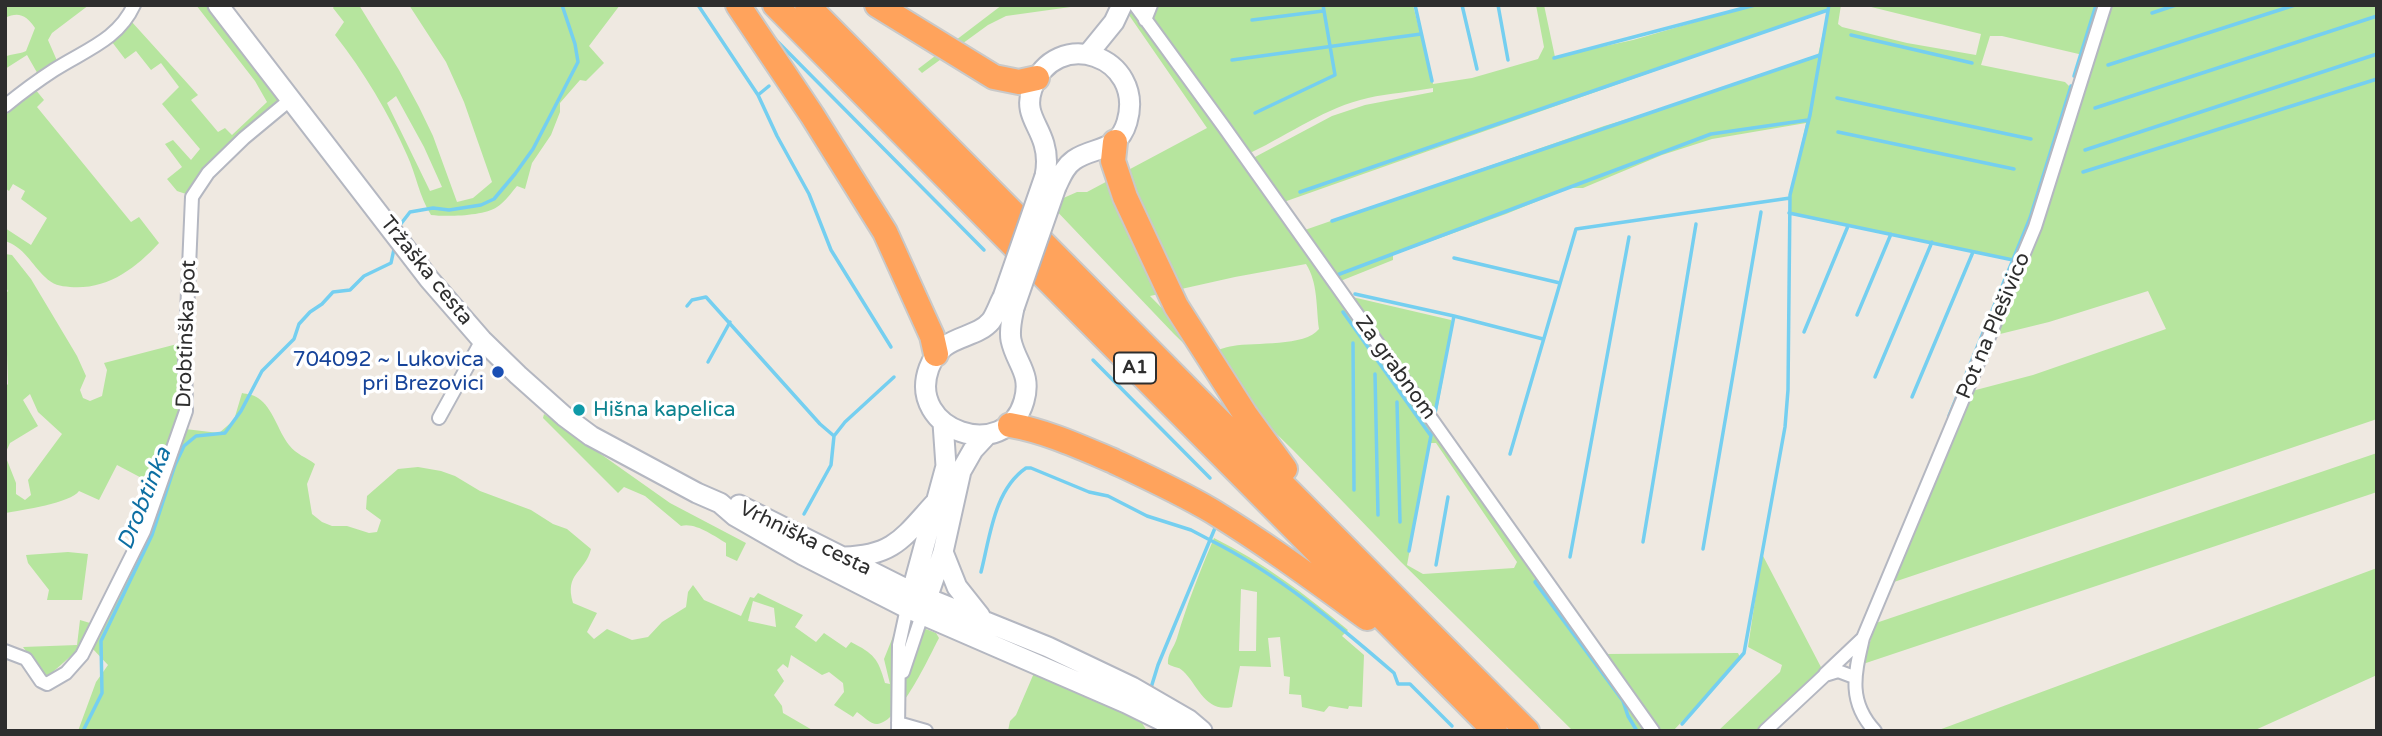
<!DOCTYPE html>
<meta charset="utf-8">
<style>
body{margin:0}
#map{position:relative;width:2382px;height:736px;overflow:hidden;background:#efe9e1;font-family:"Varela Round",sans-serif}
canvas{display:block}
.frame{position:absolute;inset:0;border:7px solid #2e2e2e;pointer-events:none}
</style>
<div id="map">
<canvas width="2382" height="736"></canvas>
<div class="frame"></div>
</div>
<script>
const ctx = document.querySelector('canvas').getContext('2d');
ctx.lineJoin = 'round';
function paint(path, color) { ctx.fillStyle = color; ctx.fill(path, 'evenodd'); }
function trace(path, color, width, dash) { ctx.strokeStyle = color; ctx.lineWidth = width; ctx.lineCap = dash ? 'butt' : 'round'; ctx.setLineDash(dash || []); ctx.stroke(path); }
function label(font, color, halo, rows, align = 'center') {
  ctx.font = font + ' "Varela Round",sans-serif'; ctx.lineWidth = 7; ctx.setLineDash([]); ctx.textBaseline = 'middle'; ctx.strokeStyle = halo; ctx.fillStyle = color; for (const [text, x, y, turn = 0] of rows) {
    ctx.save(); ctx.translate(x, y); ctx.rotate((+turn || 0) * Math.PI / 180); ctx.textAlign = isNaN(turn) ? turn : align; if (halo) ctx.strokeText(text, 0, 0); ctx.fillText(text, 0, 0); ctx.restore();
  }
}
const green = new Path2D(`
 M5 5H89L52 33 48 40 58 63 39 76 27 55 5 69V57C12 53 18 55 26 51L35 28C27 16 19 11 5 18Z
 M196 5H210L277 95V102L209 165 186 194 177 191 167 179 182 167 165 144 173 140 191 160 200 149 162 104 179 87 161 63 151 70 136 51 125 59 112 42 131 21 198 95 191 100 218 132 225 128 232 135 267 102 255 81Z
 M335 5H359L399 70 419 107 433 136 457 202 473 198 492 182 464 102 446 62 409 5H620L589 46 604 63 586 81 580 80 560 103V112L551 135 532 163 525 189 517 186C511 193 505 202 497 207 484 216 447 217 431 215 419 196 416 174 407 155 388 112 364 72 335 35L344 22 333 8ZM396 96 424 147 442 187 430 191 387 103Z
 M1002 5H1085L1006 16 988 25 922 73 918 69Z
 M1122 5H1129L1648 731H1573L1401 562 1293 450 1174 334 1050 204 1077 192H1087L1207 128ZM1306 264C1318 283 1316 306 1319 329 1305 347 1255 342 1233 346 1225 347 1215 351 1207 354L1150 296 1235 277ZM1430 443H1436L1517 562 1514 568 1423 574 1407 565Z
 M1140 5H1413L1433 84 1472 78 1538 59 1544 47 1536 5H1544L1555 57 1633 40 1754 5H1841L1838 24 1842 27 1907 43 1976 55 1981 34 1863 5H2099L2083 55 2002 36H1990L1981 65 2065 82 2073 90 2035 209 2013 260 1789 213 1790 198 1806 123 1712 139 1662 155 1583 188H1570L1506 214 1393 255V260L1338 282 1302 231 1604 126 1694 99 1818 55 1828 10 1281 203 1253 163 1255 157 1332 116 1365 105 1433 92V88C1412 92 1389 93 1368 98 1326 107 1290 134 1252 152L1244 150Z
 M2110 5H2377V419L1894 582 1972 391 2033 375 2166 329 2148 291 2049 322 1996 335C2045 229 2077 117 2110 5Z
 M35 89 44 100 37 107 131 222 139 217 159 243C135 269 107 290 70 287 60 286 53 285 45 277 32 265 24 247 5 241V228L31 245 47 218 21 199 25 191 13 184 9 191 5 188V116L21 99Z
 M5 254 12 255 31 279 77 356 86 376 80 390 83 398 90 401 102 396 107 370 104 363 181 343 182 412 157 482 153 484 117 465 99 500 79 491C71 503 22 510 5 513V455L16 483V494L25 500 31 495 28 480 62 434 38 412 30 394 23 400 38 426 10 443 5 454V387L8 384 5 294 8 291 5 286Z
 M1348 296 1451 320 1453 324 1436 417Z
 M242 393C247 394 254 395 258 398 273 408 278 431 289 445 297 455 306 457 315 464L307 484 312 514 322 522 332 526H347L369 533 377 532 381 520 366 509 367 496 398 469 418 467 441 471 455 476 480 491 531 510 553 524 567 529 591 549C585 573 564 573 573 603L597 613 587 632 594 639 607 629 632 640 648 637 662 622 686 607 688 592 693 585 704 600 741 616 750 597 754 598 758 593 803 615 795 627 816 642 824 633 846 648 851 642C874 654 878 658 885 683L890 684 884 659 900 619 936 633 939 638C929 657 899 723 877 724 870 724 863 716 857 712L853 717 834 705 844 692 843 683 829 672 822 675 791 655 788 668 783 664 777 670 784 681 774 695 782 706 783 713 814 731H78L96 682 108 665 91 647 185 429 219 433 234 420ZM753 601 774 608 776 627 748 621Z
 M544 414 670 503 746 543 737 561 726 556V543C714 536 695 522 681 526L645 496 624 487 618 493 543 418Z
 M2377 453V492L1863 664 1876 623Z
 M1214 538C1263 562 1306 595 1348 630L1342 636 1364 655 1362 707 1349 706 1348 709 1329 706 1324 712 1302 707 1301 695 1289 694 1290 677 1284 676 1280 637 1268 638 1271 667 1240 666 1232 707C1205 713 1198 685 1183 671 1178 666 1174 668 1168 664 1167 654 1174 648 1177 638 1187 604 1200 571 1214 538ZM1241 589 1257 592 1256 651H1239Z
 M68 552 88 554 82 600H47L49 590 28 563 26 555Z
 M1762 554 1823 671 1760 731H1718L1780 672 1782 665 1748 647Z
 M2377 568V675L2253 731H1936Z
 M80 620 90 623 80 648 46 678 23 647 77 645Z
 M1738 653 1741 659 1673 731H1658L1606 654Z
 M1034 673 1143 718 1142 723 1147 731H1008L1010 721 1016 715Z`);
const stream = new Path2D(`
 M698 5 758 95
 M1415 5 1432 81
 M1462 5 1477 69
 M1498 5 1508 60
 M2152 13 2176 5
 M1252 20 1323 11
 M1851 35 1972 63
 M774 38 984 250
 M1554 58 1755 5
 M1232 60 1421 34
 M2108 65 2295 5
 M2074 76 2096 5
 M769 86 758 95 777 136 809 194 831 250 891 347
 M1837 98 2031 139
 M2095 108 2377 16
 M1255 113 1335 75 1323 5
 M1838 132 2014 169
 M2085 150 2377 54
 M2083 172 2377 79
 M1300 192 1828 10
 M1789 213 2013 260
 M1332 221 1820 55
 M400 225 410 212 433 208 449 210 481 205 494 199 515 174 533 149 578 62 575 44 562 5
 M1454 258 1560 283
 M1337 275 1711 134 1808 120
 M1355 294 1454 316
 M687 306 692 300 706 297 820 424 834 436
 M1343 312 1431 436
 M1857 315 1891 234
 M1804 332 1848 226
 M1353 343 1354 490
 M1093 360 1210 478
 M708 362 730 322
 M1375 374 1378 515
 M1875 377 1932 242
 M1912 397 1973 252
 M1397 402 1400 522
 M1435 413 1454 316 1543 339
 M1949 416 2030 218 2071 86
 M1510 454 1576 229 1790 198
 M804 514 831 465 834 436 845 422 894 377
 M1215 528 1210 540C1278 574 1336 623 1394 673L1398 684H1410L1452 726
 M1643 542 1696 224
 M1703 549 1761 212
 M1409 551 1432 430
 M1570 557 1629 237
 M1436 565 1448 497
 M981 572C990 537 994 490 1026 468H1031L1089 492 1108 496 1147 516 1191 530 1210 540 1158 665 1150 691
 M1539 578 1535 582 1623 701 1628 716 1637 731
 M1682 724 1744 653 1785 427 1788 390 1790 195 1810 115 1829 5
 M83 731 102 693 101 641 152 535 175 465 184 446 196 436 225 433 241 411 262 371 294 339 299 324 310 312 322 304 333 292 350 290 364 276 391 263 394 249`);
const street = new Path2D(`
 M1135 5 1224 127 1653 731
 M1145 20 1151 5
 M5 106C21 93 37 81 54 70 85 50 118 40 134 5
 M439 418 482 340
 M5 651 26 659 41 681 47 684 66 673 82 655 144 531 186 411 185 361 192 197 208 173 244 138 291 99
 M903 672 922 615
 M1825 674 1862 639
 M898 723 926 731
 M898 731 899 645 907 608
 M1765 731 1825 675 1838 671 1854 677
 M1875 731C1847 701 1855 673 1863 638L2035 227 2105 5`);
const secondary = new Path2D(`
 M218 5 429 279 482 340 518 375 564 416 591 436 697 493 720 503 735 516 803 555 907 608 1126 703 1183 731
 M1088 54 1114 22 1122 5
 M1045 176C1047 166 1047 154 1044 144 1038 123 1024 113 1032 89 1055 25 1146 56 1127 122 1118 153 1094 146 1074 160 1064 167 1061 177 1056 187
 M1003 297C999 304 996 314 991 321 974 341 942 333 929 368 906 431 1006 464 1024 401 1032 373 1016 364 1011 340 1009 329 1012 318 1014 308
 M739 505 912 592 1048 647 1132 687 1189 720 1202 731
 M943 552 957 587 980 616
 M844 557C893 556 903 538 934 504
 M909 602 946 466 943 423
 M923 610 943 552 961 471 973 450 987 435`);
const highway = new Path2D(`
 M738 5 812 115 885 232 932 336 936 354
 M775 5 1495 731
 M807 5 1527 731
 M877 5 994 77 1019 82 1037 78
 M1115 142 1113 161 1125 197 1176 306 1245 414 1285 469
 M1010 425C1045 431 1078 446 1111 460 1145 476 1180 492 1212 511 1266 544 1316 581 1367 618`);
const secondaryBridge = new Path2D(`
 M1003 297 1045 176
 M1014 308 1056 187`);
const markers = [
 [498,372,7,"#1a4fb4"],
 [579,410,7,"#0f9aa8"]
];
const shields = [
 [1135,368,42]
];
const shieldNames = [
 ["A1",1135,368]
];
const streetNames = [
 ["Tržaška cesta",426,271,51],
 ["Pot na Plešivico",1994,326,-67],
 ["Drobtinška pot",187,334,-88],
 ["Za grabnom",1395,368,54],
 ["Vrhniška cesta",805,539,26]
];
const transitNames = [
 ["704092 ~ Lukovica",484,360],
 ["pri Brezovici",484,384]
];
const cultureNames = [
 ["Hišna kapelica",593,410]
];
const waterNames = [
 ["Drobtinka",145,499,-68]
];
paint(green, '#b6e59e');
trace(stream, '#75cff0', 3.5);
trace(street, '#b4b7c1', 16);
trace(secondary, '#b4b7c1', 23);
trace(highway, '#c9c9c9', 28);
trace(street, '#fff', 12);
trace(secondary, '#fff', 19);
trace(highway, '#ffa35c', 24);
trace(secondaryBridge, '#b4b7c1', 23, []);
trace(secondaryBridge, '#fff', 19);
for (const [x, y, r, color] of markers) { const dot = new Path2D(); dot.arc(x, y, r, 0, 2 * Math.PI); ctx.fillStyle = color; ctx.fill(dot); trace(dot, '#fff', 2.5); }
for (const [x, y, w] of shields) { const box = new Path2D(); box.roundRect(x - w / 2, y - 15.5, w, 31, 5); ctx.fillStyle = '#fff'; ctx.fill(box); trace(box, '#2e2e2e', 2); }
label('bold 19px', '#2e2e2e', null, shieldNames);
label('21px', '#2e2e2e', '#fff', streetNames);
label('21px', '#164399', '#fff', transitNames, 'right');
label('21px', '#0d838f', '#fff', cultureNames, 'left');
label('italic 23px', '#0d6fa3', '#fff', waterNames);
</script>
